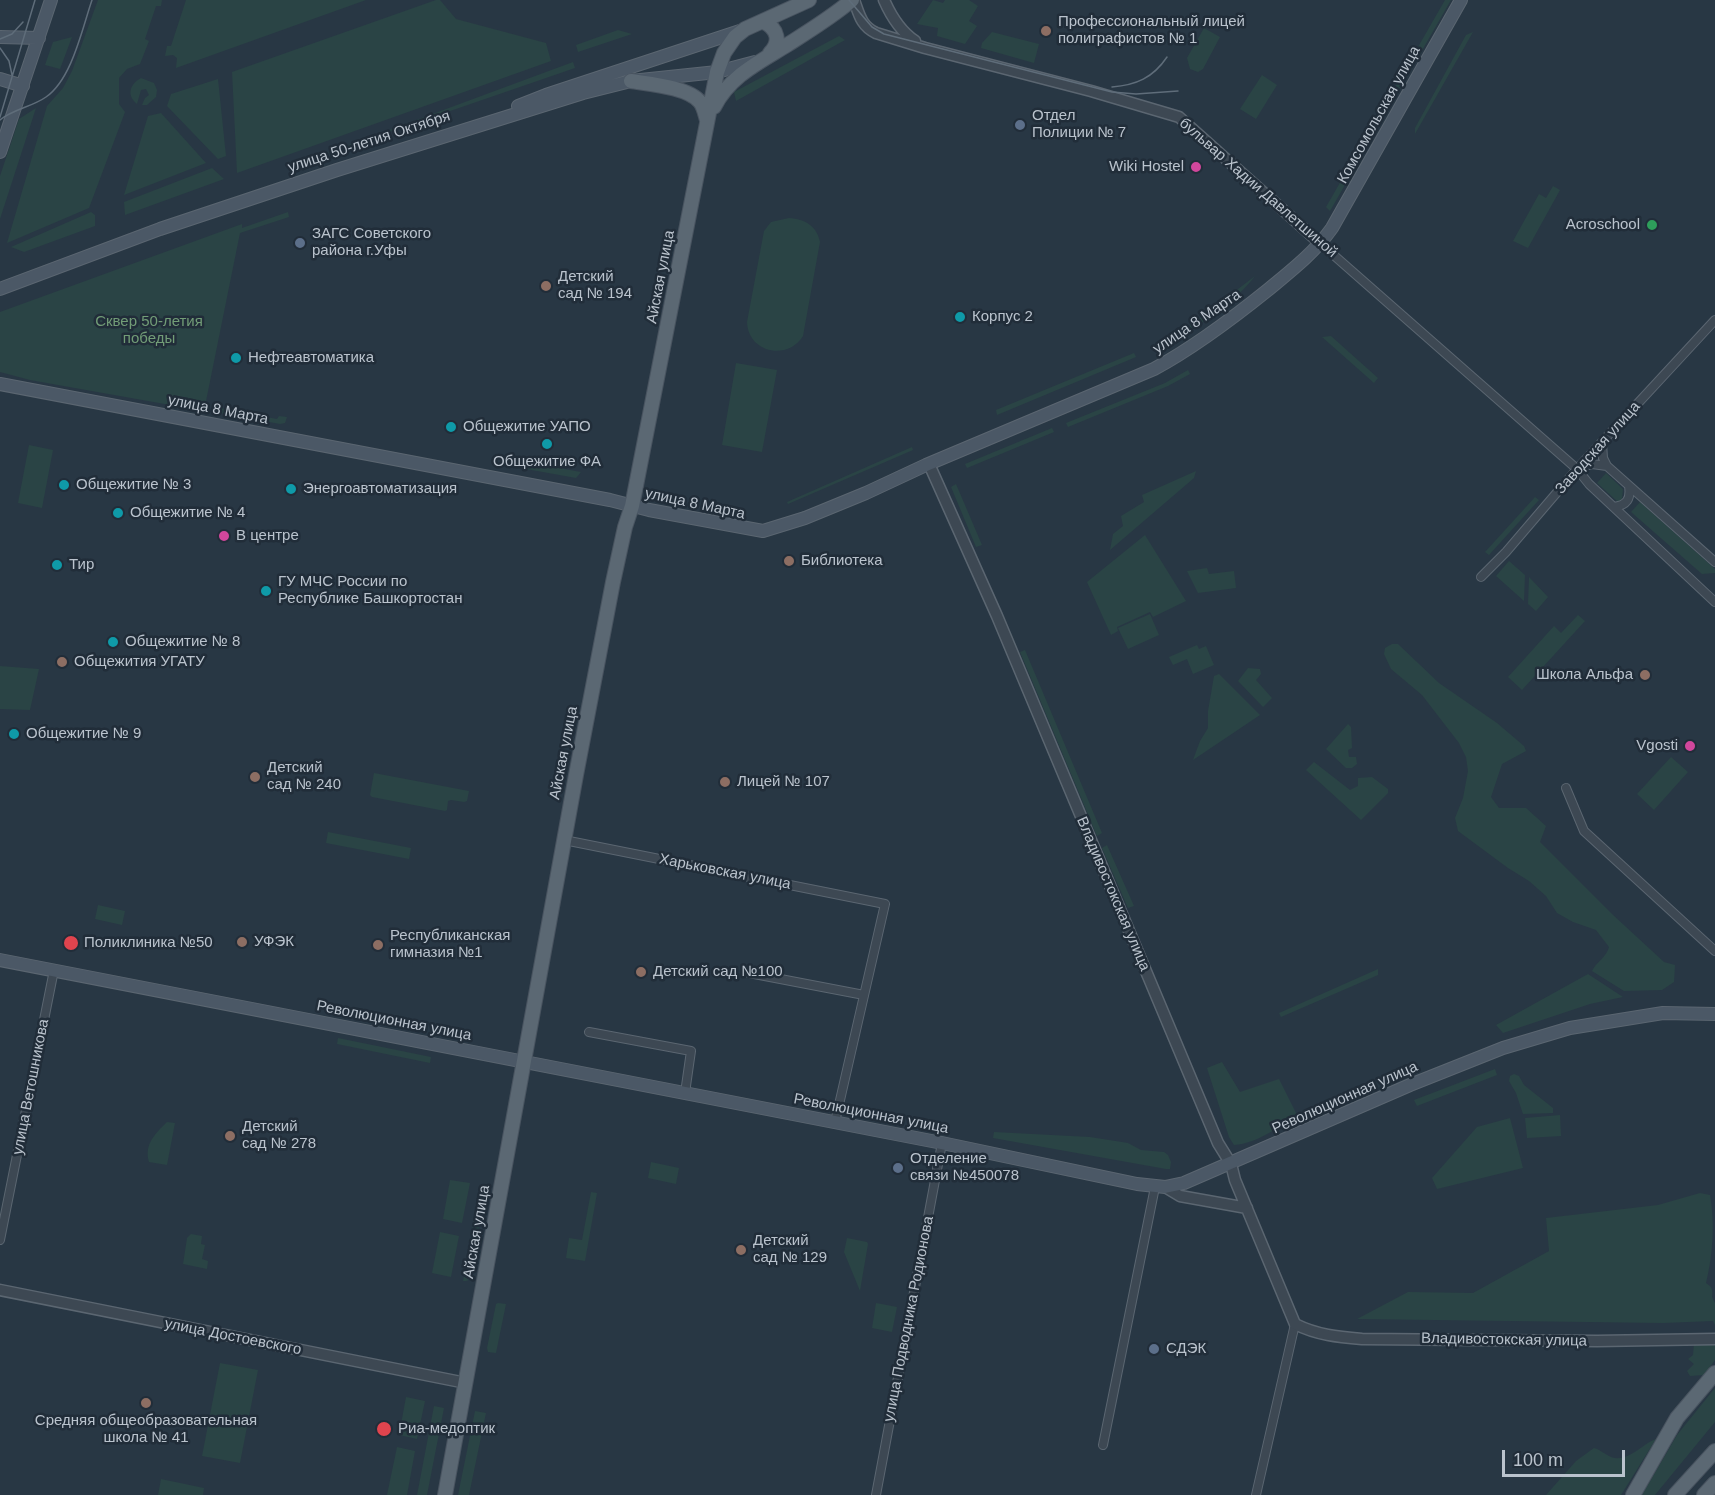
<!DOCTYPE html>
<meta charset="utf-8">
<style>
body{margin:0}
#map{position:relative;width:1715px;height:1495px;overflow:hidden;background:#283744;font-family:Helvetica,sans-serif}
canvas{display:block}
.scale{position:absolute;left:1502px;top:1450px;width:123px;height:27px;box-sizing:border-box;border:3px solid #bac3cd;border-top:0;padding-left:8px;font-size:18px;line-height:21px;white-space:nowrap;color:#bac3cd;-webkit-text-stroke:4px #212d39;paint-order:stroke}
</style>
<div id="map">
<canvas width="1715" height="1495"></canvas>
<div class="scale">100 m</div>
</div>
<script>
const ctx = document.querySelector('canvas').getContext('2d');
ctx.lineJoin = 'round';
function paint(path, color) { ctx.fillStyle = color; ctx.fill(path, 'evenodd'); }
function trace(path, color, width, dash) { ctx.strokeStyle = color; ctx.lineWidth = width; ctx.lineCap = dash ? 'butt' : 'round'; ctx.setLineDash(dash || []); ctx.stroke(path); }
function label(font, color, halo, rows, align = 'center') {
  ctx.font = font + ' Helvetica,sans-serif'; ctx.lineWidth = 5; ctx.setLineDash([]); ctx.textBaseline = 'middle'; ctx.strokeStyle = halo; ctx.fillStyle = color; for (const [text, x, y, turn = 0] of rows) {
    ctx.save(); ctx.translate(x, y); ctx.rotate((+turn || 0) * Math.PI / 180); ctx.textAlign = isNaN(turn) ? turn : align; if (halo) ctx.strokeText(text, 0, 0); ctx.fillText(text, 0, 0); ctx.restore();
  }
}
const green = new Path2D(`
 M98 0H162L161 6H156L145 39 149 41 140 64 127 69 119 78V104L125 112 89 208 7 243 47 106 63 88 72 71Z
 M186 0H366L176 68 177 58 173 55 165 56 167 46H171Z
 M436 0H440L456 19 546 43 551 61 237 173 232 72Z
 M933 0 943 3 945 0H969L978 6 969 21 977 26 965 44 937 36 938 28 917 24Z
 M1445 0H1451L1330 211 1326 207Z
 M1204 28 1220 37 1203 69 1198 72 1190 69 1187 58Z
 M618 30 632 34 578 52 576 45Z
 M992 32 1039 44 1034 63 981 48 982 43Z
 M1473 32 1415 134V128L1466 35Z
 M839 36 845 40 736 101 734 92Z
 M72 37 60 69 45 65 53 42Z
 M573 62 575 68 311 159Z
 M1262 75 1277 85 1256 119 1240 109Z
 M141 78 154 83 157 90 156 97 147 105H142L145 98 149 95 146 89 141 90 137 104C126 95 130 84 141 78Z
 M218 79 226 156 218 159 167 106 171 94Z
 M36 108 0 219V176L19 119Z
 M161 113 206 163 124 195 148 116Z
 M212 168 224 179 125 215 124 202Z
 M1553 186 1560 190 1528 248 1513 241 1539 194 1546 198Z
 M91 212 95 215V226L24 252 11 247Z
 M288 212 289 217 240 233 204 411 30 380 0 372V312L242 224V228Z
 M789 218C805 219 817 226 820 242L803 336C788 361 748 353 747 322L764 231 771 222Z
 M1255 276C1237 300 1202 324 1176 339L1174 338Z
 M1331 336 1378 378 1374 383 1322 337Z
 M1134 353 1136 357 997 415 996 410Z
 M736 363 777 370 762 452 722 445Z
 M1188 370 1190 374 1168 386 1068 427 1066 423 1165 383Z
 M213 402 222 405 223 409 277 419 279 416 287 417 285 423 280 424 215 412Z
 M1052 428 1054 432 967 468 965 464Z
 M29 445 53 450 42 508 18 503Z
 M912 447 913 450 788 504 787 502Z
 M503 458 581 472 576 478 504 465Z
 M1196 471 1194 478 1110 550 1113 534 1123 526 1121 516 1144 502 1142 495Z
 M1606 473 1623 489 1622 499 1618 502 1597 483Z
 M956 484 982 545 976 547 951 487Z
 M1535 497 1539 500 1489 555 1485 552Z
 M1640 502 1715 569V573L1702 574 1631 512Z
 M1145 535 1186 601 1153 617 1150 612 1117 627 1118 631 1111 635 1087 582Z
 M1509 561 1525 575 1524 601 1496 576Z
 M1207 568 1209 574 1234 571 1236 588 1198 593 1187 571Z
 M1529 577 1548 597 1536 611 1528 604Z
 M1150 614 1159 635 1128 649 1118 628Z
 M1578 615 1585 621 1522 690 1508 677 1554 626 1561 633Z
 M1392 644H1398L1439 683 1497 723 1524 746 1526 751 1502 764 1491 797 1499 808H1526L1546 826 1540 842 1612 914 1664 962 1675 965 1674 982 1662 990 1624 991 1592 971C1597 961 1606 958 1609 947L1596 930 1573 922 1557 913 1546 896 1529 881 1508 868 1458 831 1455 818 1463 798 1468 771 1466 757 1459 743 1422 695 1391 669 1384 654 1385 648Z
 M1197 645 1199 649 1206 646 1214 665 1193 674 1187 659 1173 665 1169 657Z
 M1025 650 1102 833 1097 836 1020 652Z
 M0 666 39 669 30 710 0 709Z
 M1248 668 1260 669 1261 674 1256 680 1272 698 1263 707 1238 681Z
 M1219 674 1260 715 1193 760 1200 741 1208 728V711L1214 676Z
 M1348 724 1351 727 1352 748 1348 750 1349 757H1356L1357 764 1352 768H1346L1326 749Z
 M1671 757 1688 772 1654 810 1637 794Z
 M1314 762 1350 790 1358 786V778L1372 777 1388 789V793L1361 820 1306 770Z
 M374 773 469 791 467 801 464 802 451 800 448 801 447 810 445 811 372 797 370 795Z
 M328 832 411 848 409 859 326 843Z
 M1107 845 1134 906 1128 908 1102 848Z
 M98 905 125 911 122 925 95 919Z
 M1378 969V975L1281 1017 1279 1013Z
 M1588 974 1623 997 1590 1004 1503 1033 1496 1025Z
 M338 1038 431 1057 430 1063 337 1044Z
 M1222 1062 1240 1092 1279 1079 1298 1117C1276 1127 1259 1143 1234 1145L1229 1137 1207 1068Z
 M1495 1069 1497 1075 1417 1106 1414 1100Z
 M1514 1074 1519 1076 1524 1085 1553 1108V1113L1523 1114 1516 1093 1509 1081 1510 1076Z
 M1560 1115 1561 1136 1527 1138 1525 1118Z
 M1510 1118 1523 1168 1437 1189 1432 1178 1477 1127Z
 M167 1122 175 1123 167 1165 149 1162C144 1144 155 1134 167 1122Z
 M994 1132 1090 1137 1128 1143 1141 1150 1164 1152 1168 1155 1171 1162 1170 1169H1166L993 1138Z
 M651 1162 679 1168 676 1184 648 1178Z
 M450 1180 470 1183 462 1223 443 1219Z
 M591 1192 597 1193 585 1261 566 1258 569 1238 582 1240Z
 M1700 1193 1710 1195C1715 1222 1713 1255 1706 1283 1712 1287 1713 1289 1712 1297L1715 1303V1325L1713 1321 1663 1323 1357 1319 1408 1292 1473 1293 1549 1251 1546 1218 1658 1205Z
 M475 1214 481 1215 469 1280 466 1281H463Z
 M440 1232 459 1236 451 1277 432 1273Z
 M191 1234 202 1236 201 1244 205 1245 202 1259 208 1261 207 1269 183 1264 187 1238Z
 M847 1238 867 1242 868 1244 860 1291 844 1252Z
 M498 1303 506 1304 496 1353 488 1352 487 1348 496 1304Z
 M876 1303 897 1307 892 1332 872 1328Z
 M1694 1343 1715 1344V1360L1704 1375 1690 1376 1687 1371 1694 1364 1688 1359 1693 1355Z
 M220 1363 258 1370 240 1463 202 1456Z
 M1715 1388V1422L1655 1495H1642L1677 1435Z
 M406 1397 425 1401 417 1439 399 1435Z
 M434 1406 444 1408 427 1495H417Z
 M475 1411 486 1413 469 1495H458Z
 M1656 1439 1621 1495H1546L1576 1461 1594 1448C1601 1450 1604 1454 1611 1457 1628 1463 1642 1444 1656 1439Z
 M397 1447 415 1451 407 1495H387Z
 M161 1479 204 1488 203 1495H158Z`);
const minor = new Path2D(`
 M1321 244 1577 469 1589 484 1715 602
 M1602 443 1603 458 1607 466
 M1579 468 1592 464 1607 466 1715 562
 M1614 507C1627 505 1631 499 1629 486
 M1481 577 1506 552 1577 469 1715 320
 M1566 788 1584 831 1715 951
 M564 840 885 904 835 1122
 M749 973 864 995
 M589 1032 691 1051 685 1093
 M0 1240 54 970
 M1103 1445 1155 1187
 M876 1495 942 1143
 M1256 1495 1295 1324`);
const tertiary = new Path2D(`
 M854 0C859 14 861 26 876 33L925 48 1091 91 1179 117 1321 244
 M884 0C891 16 900 31 915 41
 M929 464 997 616 1218 1143 1231 1164 1235 1180 1295 1324C1317 1335 1338 1337 1362 1339L1597 1341 1715 1339
 M1165 1187 1180 1196 1247 1208
 M0 1290 466 1383`);
const secondary = new Path2D(`
 M0 37 39 38
 M0 79 23 86
 M518 106 546 95 740 31
 M0 152 51 0
 M0 289 160 229 337 170 583 93 631 81 717 72 755 62
 M0 384 610 500 649 510 763 531 805 518 866 493 926 465 1154 369C1195 347 1233 318 1269 289 1292 270 1315 252 1332 228L1461 0
 M0 960 942 1143 1137 1184 1165 1187 1184 1183 1410 1085 1503 1048 1570 1028 1663 1013 1715 1014`);
const primary = new Path2D(`
 M764 22C778 29 781 42 770 53
 M631 81C649 84 688 87 700 102 704 107 705 114 707 120
 M714 107C730 76 758 63 787 45 809 31 832 17 852 0
 M445 1495 576 775 613 582 625 527 632 506 717 72 724 53 735 37 745 29 809 0
 M1633 1495 1677 1418 1715 1373
 M1675 1495 1715 1451
 M1704 1495 1715 1483`);
const tram = new Path2D(`
 M849 0 872 27 884 34 1112 92 1136 94 1178 91
 M0 39 12 34 23 22
 M0 48 9 61 12 75
 M1112 87C1136 85 1153 78 1167 57
 M0 117 35 0
 M0 120C13 109 32 107 46 97 72 79 82 29 92 0`);
const markers = [
 [1046,31,6,"#8d6e63"],
 [1020,125,6,"#5c6f8a"],
 [1196,167,6,"#d1479c"],
 [1652,225,6,"#2e9e5b"],
 [300,243,6,"#5c6f8a"],
 [546,286,6,"#8d6e63"],
 [960,317,6,"#0f9aa8"],
 [236,358,6,"#0f9aa8"],
 [451,427,6,"#0f9aa8"],
 [547,444,6,"#0f9aa8"],
 [64,485,6,"#0f9aa8"],
 [291,489,6,"#0f9aa8"],
 [118,513,6,"#0f9aa8"],
 [224,536,6,"#d1479c"],
 [789,561,6,"#8d6e63"],
 [57,565,6,"#0f9aa8"],
 [266,591,6,"#0f9aa8"],
 [113,642,6,"#0f9aa8"],
 [62,662,6,"#8d6e63"],
 [1645,675,6,"#8d6e63"],
 [14,734,6,"#0f9aa8"],
 [1690,746,6,"#d1479c"],
 [255,777,6,"#8d6e63"],
 [725,782,6,"#8d6e63"],
 [242,942,6,"#8d6e63"],
 [71,943,8,"#e0444e"],
 [378,945,6,"#8d6e63"],
 [641,972,6,"#8d6e63"],
 [230,1136,6,"#8d6e63"],
 [898,1168,6,"#5c6f8a"],
 [741,1250,6,"#8d6e63"],
 [1154,1349,6,"#5c6f8a"],
 [146,1403,6,"#8d6e63"],
 [384,1429,8,"#e0444e"]
];
const poiNames = [
 ["Профессиональный лицей",1058,22],
 ["полиграфистов № 1",1058,39],
 ["Отдел",1032,116],
 ["Полиции № 7",1032,133],
 ["Wiki Hostel",1184,167,"right"],
 ["Acroschool",1640,225,"right"],
 ["ЗАГС Советского",312,234],
 ["района г.Уфы",312,251],
 ["Детский",558,277],
 ["сад № 194",558,294],
 ["Корпус 2",972,317],
 ["Нефтеавтоматика",248,358],
 ["Общежитие УАПО",463,427],
 ["Общежитие ФА",547,462,"center"],
 ["Общежитие № 3",76,485],
 ["Энергоавтоматизация",303,489],
 ["Общежитие № 4",130,513],
 ["В центре",236,536],
 ["Библиотека",801,561],
 ["Тир",69,565],
 ["ГУ МЧС России по",278,582],
 ["Республике Башкортостан",278,599],
 ["Общежитие № 8",125,642],
 ["Общежития УГАТУ",74,662],
 ["Школа Альфа",1633,675,"right"],
 ["Общежитие № 9",26,734],
 ["Vgosti",1678,746,"right"],
 ["Детский",267,768],
 ["сад № 240",267,785],
 ["Лицей № 107",737,782],
 ["Республиканская",390,936],
 ["гимназия №1",390,953],
 ["УФЭК",254,942],
 ["Поликлиника №50",84,943],
 ["Детский сад №100",653,972],
 ["Детский",242,1127],
 ["сад № 278",242,1144],
 ["Отделение",910,1159],
 ["связи №450078",910,1176],
 ["Детский",753,1241],
 ["сад № 129",753,1258],
 ["СДЭК",1166,1349],
 ["Средняя общеобразовательная",146,1421,"center"],
 ["школа № 41",146,1438,"center"],
 ["Риа-медоптик",398,1429]
];
const streetNames = [
 ["Комсомольская улица",1379,115,-61],
 ["улица 50-летия Октября",369,142,-18],
 ["бульвар Хадии Давлетшиной",1258,188,41],
 ["Айская улица",661,277,-79],
 ["улица 8 Марта",1197,322,-34],
 ["улица 8 Марта",218,410,11],
 ["Заводская улица",1598,448,-48],
 ["улица 8 Марта",695,504,12],
 ["Айская улица",564,753,-79],
 ["Харьковская улица",725,872,11],
 ["Владивостокская улица",1113,894,67],
 ["Революционная улица",394,1021,11],
 ["улица Ветошникова",31,1087,-79],
 ["Революционная улица",1345,1098,-24],
 ["Революционная улица",871,1114,11],
 ["Айская улица",477,1232,-80],
 ["улица Подводника Родионова",909,1319,-79],
 ["улица Достоевского",233,1337,11],
 ["Владивостокская улица",1504,1340,1]
];
const parkNames = [
 ["Сквер 50-летия",149,322],
 ["победы",149,339]
];
paint(green, '#2a4445');
trace(minor, '#5b6671', 10);
trace(tertiary, '#5b6671', 13);
trace(secondary, '#5b6671', 14);
trace(primary, '#495460', 16);
trace(minor, '#3d4853', 8);
trace(tertiary, '#3d4853', 10);
trace(secondary, '#4b5866', 12);
trace(primary, '#5b6873', 14);
trace(tram, '#5f6d7a', 1.5);
for (const [x, y, r, color] of markers) { const dot = new Path2D(); dot.arc(x, y, r, 0, 2 * Math.PI); ctx.fillStyle = color; ctx.fill(dot); trace(dot, '#212d39', 2); }
label('15px', '#bac3cd', '#212d39', poiNames, 'left');
label('15px', '#bac3cd', '#212d39', streetNames);
label('15px', '#729d77', '#212d39', parkNames);
</script>
